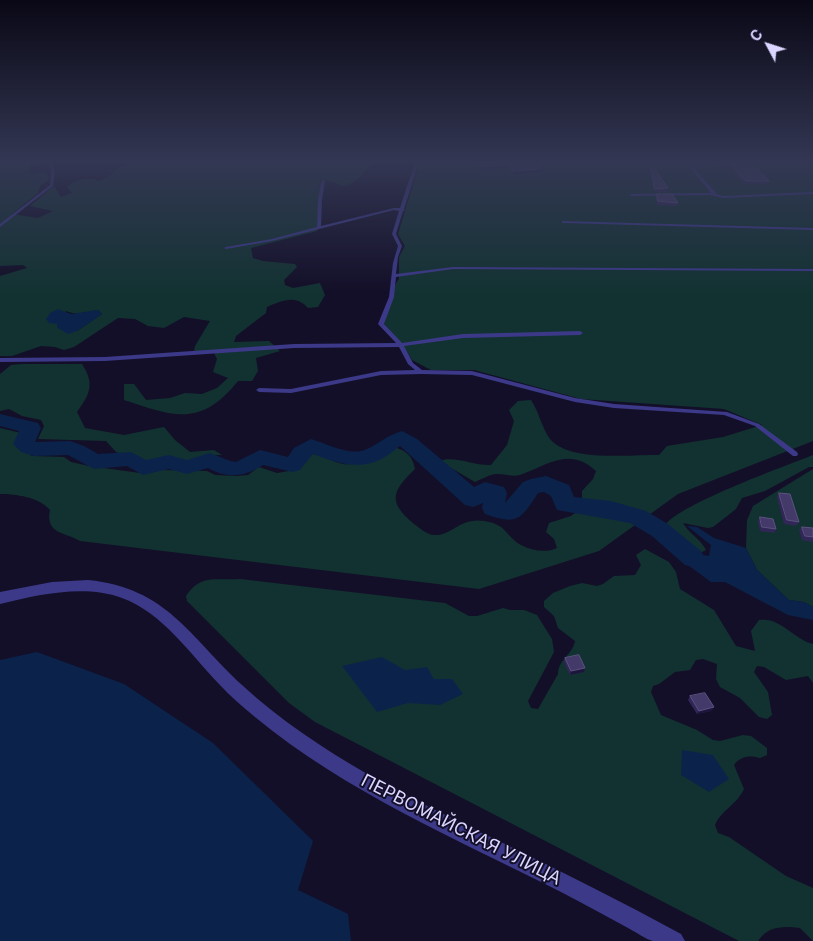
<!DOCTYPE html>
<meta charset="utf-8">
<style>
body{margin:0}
#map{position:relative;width:813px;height:941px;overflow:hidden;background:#130f28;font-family:Inter,sans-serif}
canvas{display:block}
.north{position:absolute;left:743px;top:20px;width:50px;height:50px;-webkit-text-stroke:4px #130f28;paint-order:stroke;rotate:310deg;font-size:14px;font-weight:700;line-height:20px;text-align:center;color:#dbd6ff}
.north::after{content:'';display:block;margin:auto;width:18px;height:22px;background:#dbd6ff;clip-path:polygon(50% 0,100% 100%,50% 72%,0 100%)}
</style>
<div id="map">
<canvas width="813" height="941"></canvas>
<div class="north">С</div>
</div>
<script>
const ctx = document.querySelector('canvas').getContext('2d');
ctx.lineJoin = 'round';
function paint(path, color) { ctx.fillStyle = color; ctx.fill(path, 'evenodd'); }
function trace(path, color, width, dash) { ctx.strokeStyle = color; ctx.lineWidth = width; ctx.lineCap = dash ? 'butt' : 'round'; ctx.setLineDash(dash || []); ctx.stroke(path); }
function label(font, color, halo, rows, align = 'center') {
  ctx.font = font + ' Inter,sans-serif'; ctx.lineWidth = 4; ctx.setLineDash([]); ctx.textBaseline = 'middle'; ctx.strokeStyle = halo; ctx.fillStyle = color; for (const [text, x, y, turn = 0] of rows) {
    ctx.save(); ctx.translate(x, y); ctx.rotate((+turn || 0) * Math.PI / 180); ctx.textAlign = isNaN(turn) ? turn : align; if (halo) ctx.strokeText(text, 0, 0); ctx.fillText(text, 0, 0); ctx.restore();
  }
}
const green = new Path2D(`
 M0 162H37L30 166V174L45 172 49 177 47 181 40 186 38 193 12 214 38 218 53 211 30 206 54 186 61 197 72 193 67 187C73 180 90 176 98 181L110 176 118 168 131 165 123 162H374C365 170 352 190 340 185 333 183 327 179 320 180L317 231 251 248 253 258 263 261 295 264 297 267 284 280 285 285 293 288 320 283 325 295 318 307 308 308C295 294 282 301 267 307L266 313 236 336 234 342 269 341 280 351 256 358 258 371 252 381H238C201 427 175 417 124 400V384H134L146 400 170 398 185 393 202 394 217 388 228 378 213 372 217 359 213 351H194L195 346 210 321 184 317 164 328 148 326 135 319 118 318 74 347 64 350 55 347 41 346 12 356H0V276L27 268 23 265 0 266ZM98 310 102 314 77 331 58 328 57 324 66 311C76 316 87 312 98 310Z
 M420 162H813V441L678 494 599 551 479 589 80 541C65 532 45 534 50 510 39 497 16 494 0 494V428L21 433 17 441 19 447 32 456 64 457 71 462 89 466 140 473 162 470 207 471 215 475 237 476 248 475 259 467 277 473 289 471 313 454C324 456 333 462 343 464 362 466 376 457 390 446 405 450 412 454 415 469 391 492 388 502 414 524 420 528 427 535 434 535 452 536 460 517 484 521 507 524 506 537 521 545 532 551 547 553 557 548L554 539 546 532 549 523 571 516 582 508V491L593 479 596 471C570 446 547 465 520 475 513 477 505 474 497 474 490 474 482 479 475 482L439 461C455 455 474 466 491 465L507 445 514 421 509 410 518 401 531 400C539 412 542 428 550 439 570 463 632 454 659 455L667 446 723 437 762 425 724 409 581 399 474 370H431L412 360 404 347 384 324C388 312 392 287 399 279V257L405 246 398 234Z
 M22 364H82C95 384 90 394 77 412L85 428 124 435 164 427 175 440 190 452 214 450 222 455H209L188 461 168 456 144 461 116 452 106 441 38 439 44 426 41 420 22 416 9 409 0 411V374L11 365Z
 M813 455V467H809L765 491 742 498 736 509 713 527 708 528 683 523C689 534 701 539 706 550L702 552C688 551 673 538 663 528 673 506 786 466 813 455Z
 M813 469V607L804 602 789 600 757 570 746 548 747 520 753 506Z
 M645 549 669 562 676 572 680 589 714 610 736 646 755 651 751 631 759 620C781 617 793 639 813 644V683L808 676 786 680 764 667 757 666 754 672 768 692 772 715 767 719 759 717 740 698 720 687 716 679 717 664 703 659 696 660 690 670 675 672 659 684 653 686 651 692 661 715 697 730 713 740 720 741 743 735 751 736 767 748V755L760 758C751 755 740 756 734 765L744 789C735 807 722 809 715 825L718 833 729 837 786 876 813 888V941L800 928C783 926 768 926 758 941H739L315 722 289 703 187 601 186 596C201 573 217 581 240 579L445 603 469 616H477L503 608 510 610H524L537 615 552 639 554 652 528 701 531 708 538 709 558 674C558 660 573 654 575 641L558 628 554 616 544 607V601L553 593 570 586 582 583 597 586 603 584 614 576 635 575 641 565 636 555Z`);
const water = new Path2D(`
 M58 309 71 314 98 310 102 314 77 331 68 334 58 328 57 324 49 323 46 319 50 313Z
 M687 526 697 527 714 538 746 548 757 570 789 600 804 602 813 607V620L788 615 725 582H711L673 554 666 544 675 541 695 554 709 556 711 545Z
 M37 652 124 684 213 743 313 841 298 890 348 914 351 941H0V660Z
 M382 657 405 670 427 667 434 679H452L463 694 440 705 408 703 377 712 342 666Z
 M682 750 713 755 729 779 709 792 681 775Z`);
const river = new Path2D(`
 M0 414 38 423 41 428 35 442 70 441 84 446 98 454 131 452 146 460 169 455 187 460 210 453 230 461 236 462 260 450 288 457 294 448 311 439C328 444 350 457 367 449 380 443 388 435 402 431L417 439 474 487 485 482 504 487 507 493 505 503 523 482 531 479 546 476 569 485 574 497 611 501 646 511 668 524 701 551 705 558 701 565 693 567 685 565 652 536 630 523 557 510 551 496 544 492 538 493C520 521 517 525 485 514L482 508 483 503 473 507 465 505 400 446C394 450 389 455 383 458 361 471 336 463 313 454L300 470 293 472 263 465C245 477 227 479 208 468L187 474 169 469 143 475 127 466 94 469 68 455 34 456 21 452 13 444 19 431 0 426Z`);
const service = new Path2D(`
 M48 162H52L55 171 53 186 0 227V224L50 185 51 171Z
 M415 162H419L404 209 405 210 403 211 396 234 402 246 398 257 396 274 453 267 813 269V271L453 269 396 277 394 297 384 324 402 343 463 334 580 331 583 333 580 335 463 338 404 346 413 363 422 370 472 371 575 398 614 404 727 412 759 424 797 452 798 454 797 456H793L755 426 724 415 614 408 575 402 472 375 421 374 381 375 291 393 259 392 256 390 259 388 291 389 381 371 415 370 408 364 399 347 294 348 105 361 0 362V358L105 357 294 344 396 343 378 324 389 297 393 263 398 246 392 234 399 211 394 210 272 241 226 249 224 248 226 247 272 239 317 227 318 200 321 181 323 180 325 181 322 200 321 226 394 208H400Z
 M685 162H689L717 194 723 196 813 192V194L723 198 710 195 631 196 629 195 631 194 711 193Z
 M562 221 813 228V230L564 223H562Z`);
const tertiary = new Path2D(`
 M88 580C167 588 189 636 242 685 317 754 412 799 503 843 563 872 622 902 681 934L685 941C675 941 662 941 653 941 645 939 636 932 628 928 606 916 584 904 561 892 456 839 346 792 255 717 242 706 230 696 219 684 190 654 163 613 122 598 83 584 38 595 0 604V592L52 582Z`);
const wall = new Path2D(`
 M474 162H507L540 172 513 175 507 168 480 170Z
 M650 162 668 188 667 192H655L649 165Z
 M712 162H751L769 181 768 184H744L730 168H717Z
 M657 194 678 203 677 206 657 205 656 198Z
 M779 493 799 522 796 526 784 524 777 497Z
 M760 517 776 529 774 533 760 531 758 521Z
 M802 527 813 528V542L802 540 799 530Z
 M565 658 584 672 570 675 564 662Z
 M690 696 714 707 711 711 697 714 688 700Z`);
const shadedWall = new Path2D(`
 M508 165 507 168 480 170V167Z
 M540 169V172L513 175 514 171Z
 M585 668 584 672 570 675 571 671Z
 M714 707 711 711 697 714 699 711Z`);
const building = new Path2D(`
 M476 162H507V163L533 162 540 169 514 171 508 165 480 167Z
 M650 162 668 188 655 189Z
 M715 162H751L769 181H746L731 165H718Z
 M657 194H672L678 203 658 201Z
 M779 493 790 494 799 522 787 520Z
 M760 517 773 519 776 529 762 527Z
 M802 527 813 528V537L805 536Z
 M579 655 585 668 571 671 565 658Z
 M705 693 714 707 699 711 690 696Z`);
const nearStreetnames = [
 ["ПЕРВОМАЙСКАЯ УЛИЦА",461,830,27]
];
paint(green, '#123231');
paint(water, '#0b234b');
paint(river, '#0b234b');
paint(service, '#3c3989');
paint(tertiary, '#3c3989');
paint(wall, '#312757');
paint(shadedWall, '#1d163c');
paint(building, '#433a69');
trace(building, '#5b5280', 1);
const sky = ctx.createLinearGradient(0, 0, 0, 294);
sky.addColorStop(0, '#0a0816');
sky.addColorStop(0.55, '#333753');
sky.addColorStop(1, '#33375300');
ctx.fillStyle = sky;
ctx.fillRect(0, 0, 813, 294);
label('18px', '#dbd6ff', '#130f28', nearStreetnames);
</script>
